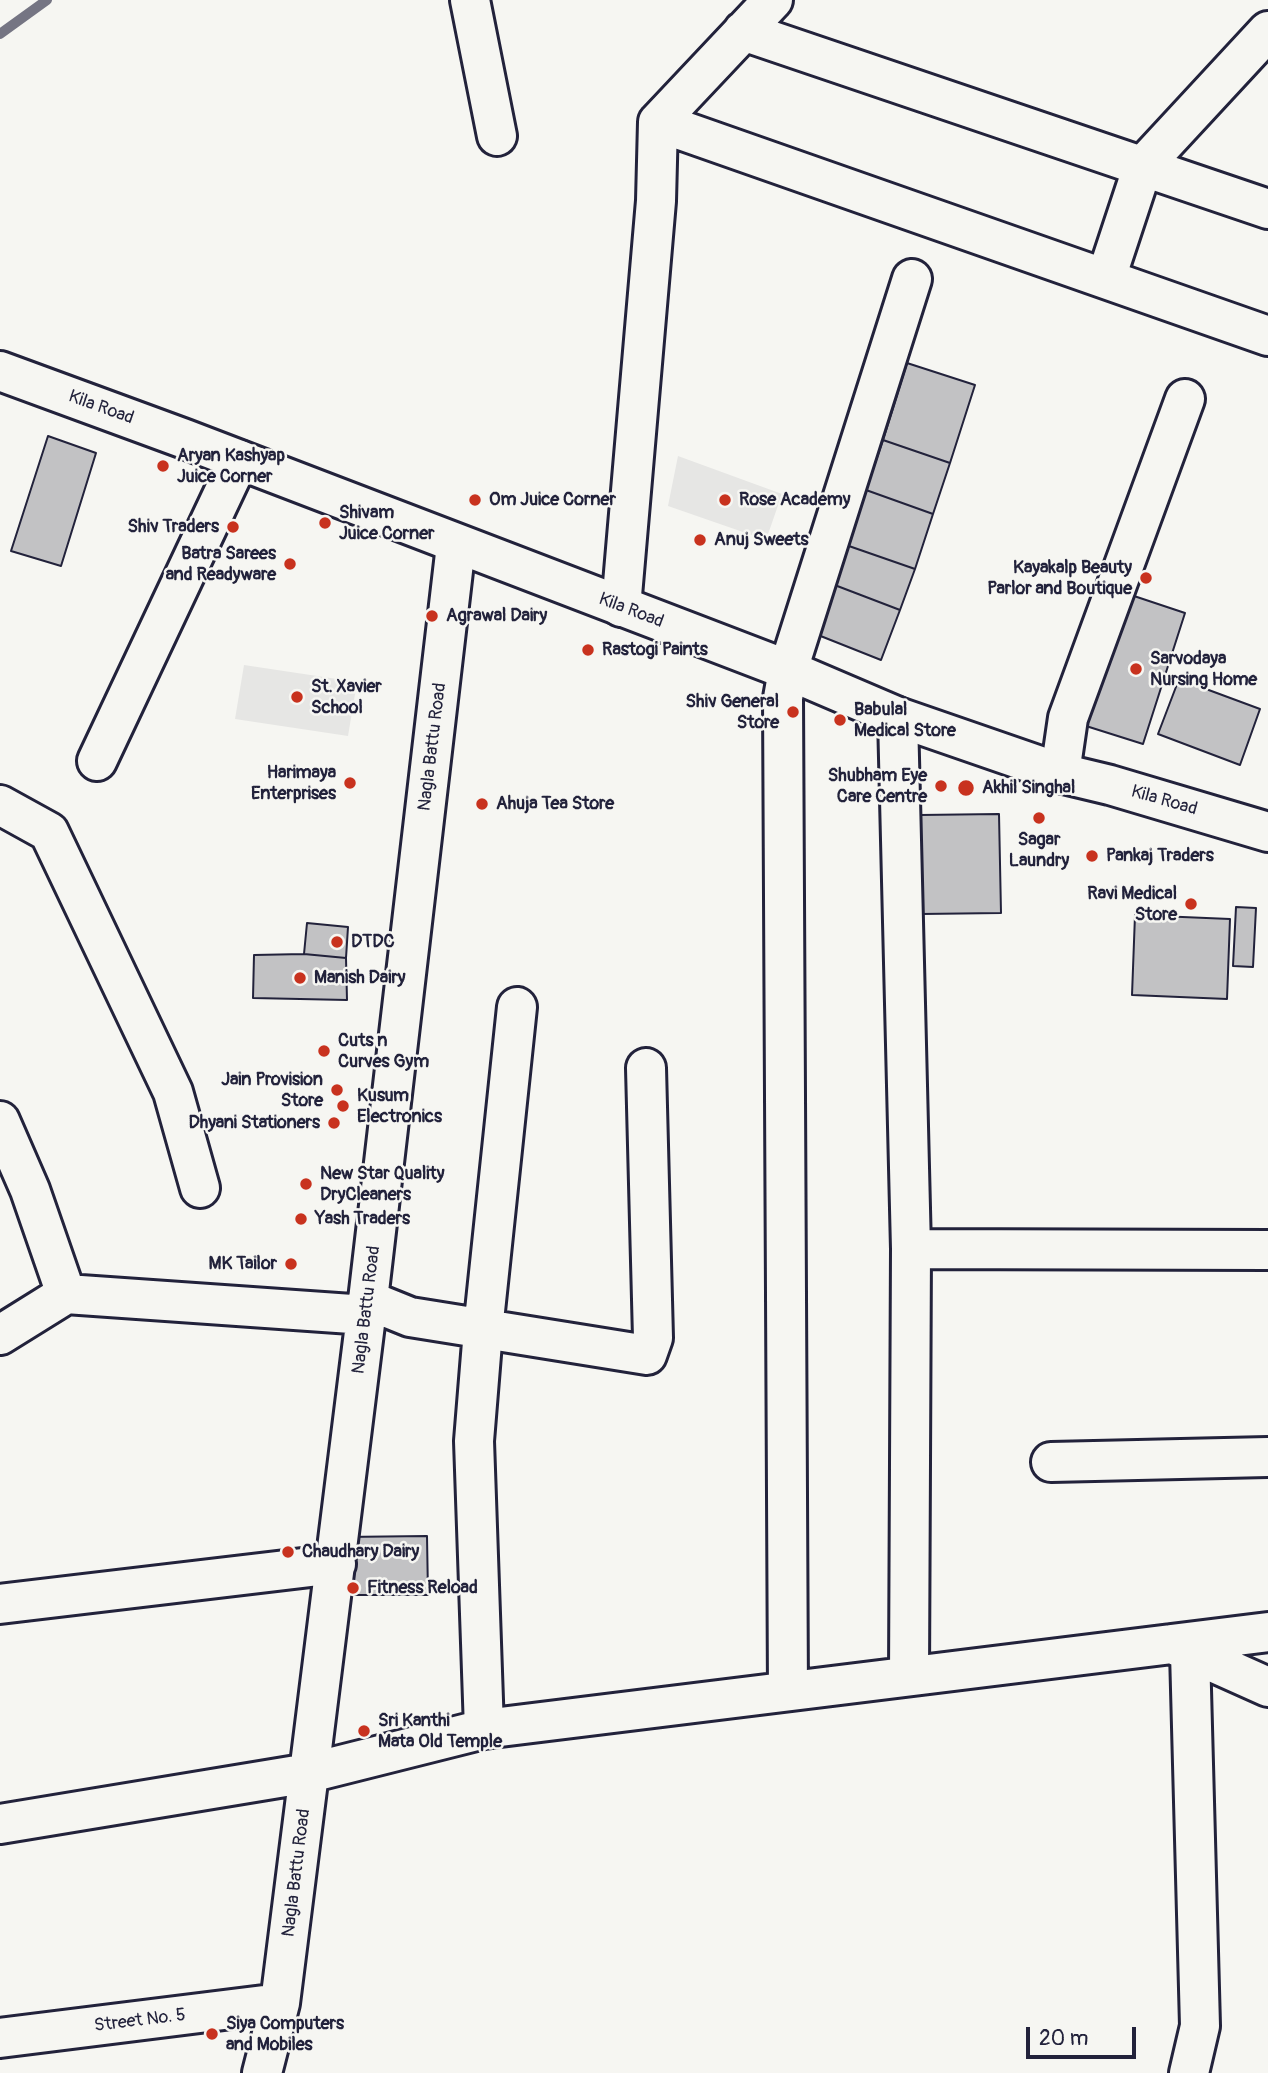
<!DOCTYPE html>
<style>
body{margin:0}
#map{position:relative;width:1268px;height:2073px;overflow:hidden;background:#f6f6f2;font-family:Pangolin,sans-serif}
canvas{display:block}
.scale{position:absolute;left:1026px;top:2027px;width:110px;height:32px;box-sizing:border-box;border:4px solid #22223b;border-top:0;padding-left:9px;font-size:21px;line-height:24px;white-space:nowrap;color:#22223b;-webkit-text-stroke:5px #f6f6f2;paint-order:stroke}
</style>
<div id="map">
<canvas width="1268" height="2073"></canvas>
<div class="scale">20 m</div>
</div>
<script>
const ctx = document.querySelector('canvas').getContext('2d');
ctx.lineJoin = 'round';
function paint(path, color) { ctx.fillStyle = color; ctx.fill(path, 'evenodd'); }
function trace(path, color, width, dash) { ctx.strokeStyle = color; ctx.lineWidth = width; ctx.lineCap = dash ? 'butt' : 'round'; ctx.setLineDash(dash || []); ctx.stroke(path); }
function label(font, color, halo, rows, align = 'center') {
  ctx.font = font + ' Pangolin,sans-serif'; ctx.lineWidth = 5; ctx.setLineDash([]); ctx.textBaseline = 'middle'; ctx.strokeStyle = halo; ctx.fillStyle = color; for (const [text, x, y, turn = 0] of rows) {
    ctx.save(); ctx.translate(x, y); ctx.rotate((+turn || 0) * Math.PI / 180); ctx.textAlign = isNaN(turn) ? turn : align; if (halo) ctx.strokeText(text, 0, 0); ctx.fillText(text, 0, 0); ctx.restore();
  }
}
const built = new Path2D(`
 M678 456 782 494 766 540 668 506Z
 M244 665 357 682 348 736 235 719Z`);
const stream = new Path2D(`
 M0 34 47 0`);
const building = new Path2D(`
 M907 363 975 385 950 463 883 440Z
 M48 436 96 453 61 566 11 551Z
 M883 440 950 463 933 514 866 490Z
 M866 490 933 514 915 569 846 545Z
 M846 545 915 569 900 610 832 584Z
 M832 584 900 610 881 660 813 633Z
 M1128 594 1185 613 1143 744 1086 726Z
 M1179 679 1260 709 1240 765 1158 734Z
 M999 814 1001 913 921 914 920 815Z
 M1236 907 1256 908 1253 967 1233 966Z
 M1135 915 1230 919 1227 999 1132 995Z
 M307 923 348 927 346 958 304 954Z
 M304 954 346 958 347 1000 253 998 254 955Z
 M427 1536 428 1595H344L343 1537Z`);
const minor = new Path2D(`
 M470 0 497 136
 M743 31 1268 209
 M658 122 1268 336
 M1106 278 1143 166 1268 31
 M621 607 656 201 658 122 773 0
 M898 717 911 1249 909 1676
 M97 761 239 460
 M1060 773 1068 718 1185 399
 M0 805 49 832 173 1092 200 1188
 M0 1121 30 1190 66 1294 366 1315
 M911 1249 1268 1250
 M368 1300 410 1317 647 1355 653 1338 646 1068
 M0 1335 66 1294
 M1051 1462 1268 1457
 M0 1604 336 1564
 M1172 1644 1268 1687
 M788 1691 783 698 788 670 912 279
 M484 1729 474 1441 483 1330 517 1007
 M0 1824 309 1773 484 1729 1268 1632
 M0 2038 280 2003
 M262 2073 280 2003 309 1773 368 1300 456 545
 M1189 2073 1200 2026 1190 1652`);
const major = new Path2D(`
 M0 371 185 439 788 670 898 717 1060 773 1110 785 1268 832`);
const markers = [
 [163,466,7,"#c8321e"],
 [475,500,7,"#c8321e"],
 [725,500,7,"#c8321e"],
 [325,523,7,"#c8321e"],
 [233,527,7,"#c8321e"],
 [700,540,7,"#c8321e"],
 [290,564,7,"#c8321e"],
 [1146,578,7,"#c8321e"],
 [432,616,7,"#c8321e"],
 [588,650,7,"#c8321e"],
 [1136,669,7,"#c8321e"],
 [297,697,7,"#c8321e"],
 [793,712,7,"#c8321e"],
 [840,720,7,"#c8321e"],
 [350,783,7,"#c8321e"],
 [941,786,7,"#c8321e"],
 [966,788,9,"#c8321e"],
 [482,804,7,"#c8321e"],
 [1039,818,7,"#c8321e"],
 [1092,856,7,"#c8321e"],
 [1191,904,7,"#c8321e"],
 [337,942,7,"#c8321e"],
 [300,978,7,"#c8321e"],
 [324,1051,7,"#c8321e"],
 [337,1090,7,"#c8321e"],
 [343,1106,7,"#c8321e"],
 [334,1123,7,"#c8321e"],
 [306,1184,7,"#c8321e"],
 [301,1219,7,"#c8321e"],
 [291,1264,7,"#c8321e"],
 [288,1552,7,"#c8321e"],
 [353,1588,7,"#c8321e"],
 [364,1731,7,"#c8321e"],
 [212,2034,7,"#c8321e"]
];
const streetNames = [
 ["Kila Road",101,408,20],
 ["Kila Road",631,611,21],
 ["Nagla Battu Road",433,747,-83],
 ["Kila Road",1164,801,16],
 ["Nagla Battu Road",367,1310,-83],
 ["Nagla Battu Road",297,1873,-83],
 ["Street No. 5",140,2021,-7]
];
const poiNames = [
 ["Aryan Kashyap",177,456],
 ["Juice Corner",177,477],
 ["Om Juice Corner",489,500],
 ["Rose Academy",739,500],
 ["Shivam",339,513],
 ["Juice Corner",339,534],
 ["Shiv Traders",219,527,"right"],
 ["Anuj Sweets",714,540],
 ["Batra Sarees",276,554,"right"],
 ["and Readyware",276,575,"right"],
 ["Kayakalp Beauty",1132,568,"right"],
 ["Parlor and Boutique",1132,589,"right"],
 ["Agrawal Dairy",446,616],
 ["Rastogi Paints",602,650],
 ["Sarvodaya",1150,659],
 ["Nursing Home",1150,680],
 ["St. Xavier",311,687],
 ["School",311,708],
 ["Shiv General",779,702,"right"],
 ["Store",779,723,"right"],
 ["Babulal",854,710],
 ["Medical Store",854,731],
 ["Harimaya",336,773,"right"],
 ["Enterprises",336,794,"right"],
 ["Shubham Eye",927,776,"right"],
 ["Care Centre",927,797,"right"],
 ["Akhil Singhal",982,788],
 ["Ahuja Tea Store",496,804],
 ["Sagar",1039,840,"center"],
 ["Laundry",1039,861,"center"],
 ["Pankaj Traders",1106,856],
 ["Ravi Medical",1177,894,"right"],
 ["Store",1177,915,"right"],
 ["DTDC",351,942],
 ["Manish Dairy",314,978],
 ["Cuts n",338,1041],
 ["Curves Gym",338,1062],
 ["Jain Provision",323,1080,"right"],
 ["Store",323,1101,"right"],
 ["Kusum",357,1096],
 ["Electronics",357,1117],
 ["Dhyani Stationers",320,1123,"right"],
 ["New Star Quality",320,1174],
 ["DryCleaners",320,1195],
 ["Yash Traders",315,1219],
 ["MK Tailor",277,1264,"right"],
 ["Chaudhary Dairy",302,1552],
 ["Fitness Reload",367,1588],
 ["Sri Kanthi",378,1721],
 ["Mata Old Temple",378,1742],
 ["Siya Computers",226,2024],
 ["and Mobiles",226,2045]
];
paint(built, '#e6e6e4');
trace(stream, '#757583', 10);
paint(building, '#c2c2c4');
trace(building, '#22223b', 2);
trace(minor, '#22223b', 44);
trace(major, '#22223b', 44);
trace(minor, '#f6f6f2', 38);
trace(major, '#f6f6f2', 38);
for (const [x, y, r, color] of markers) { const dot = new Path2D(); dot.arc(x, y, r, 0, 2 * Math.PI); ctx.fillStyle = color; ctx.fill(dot); trace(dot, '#f6f6f2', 2.5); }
label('18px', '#22223b', '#f6f6f2', streetNames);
label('bold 18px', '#22223b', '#f6f6f2', poiNames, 'left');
</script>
